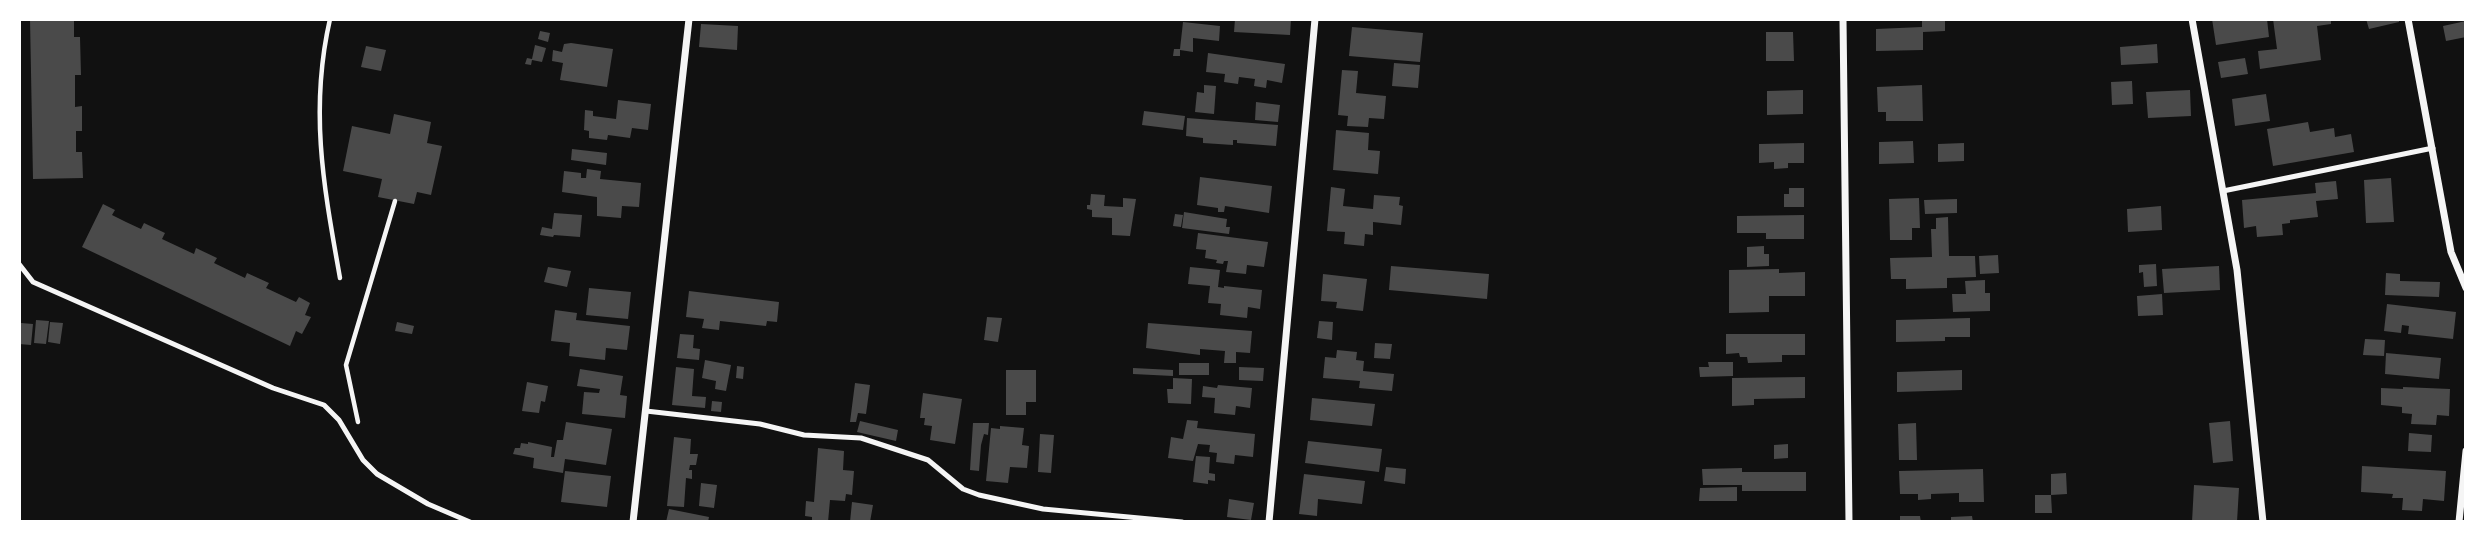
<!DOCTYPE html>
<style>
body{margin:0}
#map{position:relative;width:2485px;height:541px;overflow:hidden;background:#111;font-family:"Work Sans",sans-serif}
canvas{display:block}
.frame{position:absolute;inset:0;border:21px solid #fff;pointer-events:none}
</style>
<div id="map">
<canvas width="2485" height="541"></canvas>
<div class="frame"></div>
</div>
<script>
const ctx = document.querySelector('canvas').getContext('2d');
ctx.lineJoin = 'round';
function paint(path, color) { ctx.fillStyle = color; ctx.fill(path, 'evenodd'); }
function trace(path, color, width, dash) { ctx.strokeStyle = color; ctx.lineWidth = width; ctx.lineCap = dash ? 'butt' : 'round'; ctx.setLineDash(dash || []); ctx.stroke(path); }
const building = new Path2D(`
 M30 19H74V37H80L81 75H75V107L82 106V131H76V152H82L83 178 33 179Z
 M1235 19H1291L1290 35 1234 32Z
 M1922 19H1945V31L1923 32V50L1876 51V29L1922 27Z
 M2212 19H2267L2269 37 2216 45Z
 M2273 19H2331V24L2317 26 2321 60 2260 69 2258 51 2277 49Z
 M2366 19H2399V22L2369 29Z
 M2466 21V37L2446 41 2443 26Z
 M1183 22 1220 26 1219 41 1193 38V52L1180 50V56H1173L1174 49H1180Z
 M701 24 738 26 737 50 699 47Z
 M1352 27 1423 33 1420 62 1349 56Z
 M540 31 550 33 548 42 538 39Z
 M1766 32H1793L1794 61H1766Z
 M571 43 613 49 607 87 560 80 563 63 552 61 553 50 562 52 564 44Z
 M2157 44 2158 63 2121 65 2120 47Z
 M535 45 546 48 542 62 532 60 531 65 525 64 527 58 532 59Z
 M366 46 386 50 381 71 361 67Z
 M1208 53 1285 64 1282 83 1267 80 1266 88 1254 86 1255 79 1239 77 1238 84 1224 82 1225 74 1206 72Z
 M2245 58 2248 74 2221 78 2218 62Z
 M1394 63 1420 65 1418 88 1392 86Z
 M1342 70 1358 71 1356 93 1386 96 1384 119 1369 118 1368 127 1347 126 1348 116 1338 115Z
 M2132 81 2133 104 2112 105 2111 82Z
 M1204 85 1216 86 1214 114 1195 112 1197 92 1204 93Z
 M1922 85 1923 121H1886V112H1878L1877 87Z
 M1803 90V114L1767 115V91Z
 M2190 90 2191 116 2148 118 2146 92Z
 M2266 94 2270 121 2235 126 2232 99Z
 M618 100 651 104 648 130 632 128 630 138 608 135 607 140 589 138V131L584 130 585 110 593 111V116L616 119Z
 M1256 102 1280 105 1278 122 1255 120Z
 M1144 111 1185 116 1183 130 1142 125Z
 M394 114 431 122 427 143 442 146 431 195 417 192 414 204 378 197 382 179 343 171 352 126 390 134Z
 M1187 118 1278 125 1276 146 1237 143V140H1233V145L1203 143V138L1186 136Z
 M2308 122 2310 132 2334 128 2335 137 2351 134 2354 152 2273 166 2267 129Z
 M1336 130 1369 133 1368 150 1380 151 1378 174 1333 170Z
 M1913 141 1914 163 1879 164V142Z
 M1804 143V163H1788V168L1774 169V162L1759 163V144Z
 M1964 143V161L1938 162V144Z
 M572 149 607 153 606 165 571 160Z
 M587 169 601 171 600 179 641 183 639 207 622 206 621 218 597 216V197L562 192 564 171 581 173V178H586Z
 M1200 177 1272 186 1269 213 1225 206 1224 212H1218V208L1197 205Z
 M2391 178 2394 222 2366 223 2364 180Z
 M2336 181 2338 199 2316 201 2318 217 2290 220V223L2282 224 2283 235 2257 237 2256 226 2244 228 2242 200 2316 193 2315 183Z
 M1331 187 1345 189 1343 206 1373 209 1374 195 1400 197 1399 205 1403 206 1401 225 1373 222V235L1365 234 1364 246 1344 244 1345 232 1327 231Z
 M1789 188H1804V207H1784V194H1789Z
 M1091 194 1105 195 1104 206 1123 207V198L1136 199 1130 236 1112 235V218L1092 217V210L1087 209V205H1090Z
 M1919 198 1920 228H1912V240H1890L1889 199Z
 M1957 199V213L1925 214 1924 200Z
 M103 204 115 210 112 215 126 222 141 229 144 223 165 233 162 239 194 254 196 248 217 258 214 263 245 278 247 273 269 283 266 288 296 302 299 297 310 303 305 315 311 317 302 334 296 331 290 346 82 247Z
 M2161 206 2162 230 2128 232 2127 209Z
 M1184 212 1227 219 1226 227H1230L1229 234 1182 228Z
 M554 213 582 215 580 237 554 235 553 237 540 235 542 227 552 229Z
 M1175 214 1183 215 1181 227 1173 226Z
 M1804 215V239H1766V233H1737V216Z
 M1948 217 1949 256H1975L1976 277 1947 278V288L1906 289V279H1891L1890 258 1932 257 1931 229H1936V218Z
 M1198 233 1268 242 1264 267 1247 265 1246 274 1226 272 1228 261H1224L1223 264 1216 263 1217 260 1205 258 1206 250 1196 249Z
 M1764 246V254H1769V266L1747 267V247Z
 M1998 255 1999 273 1980 274 1979 256Z
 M2156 264 2157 286 2144 287 2143 272 2139 273V265Z
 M1391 266 1489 274 1487 299 1389 290Z
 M2219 266 2220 290 2164 293 2162 269Z
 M548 267 571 271 567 287 544 282Z
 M1190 267 1220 270 1218 287 1224 288V286L1262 290 1260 309 1248 307 1247 318 1220 315 1221 304 1208 303 1210 286 1188 284Z
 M1779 269V273L1805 272V296H1769V312L1729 313V270Z
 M2386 273 2400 274V281L2440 282 2439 297 2385 295Z
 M1323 274 1367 279 1363 311 1336 308 1337 302 1321 301Z
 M1985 280V293H1990V311L1953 312 1952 294H1966L1965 281Z
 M589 288 631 292 628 319 586 315Z
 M689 291 779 302 777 322 767 321 766 326 720 321 719 330 702 328 704 319 686 317Z
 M2162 294 2163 315 2138 316 2137 296Z
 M2387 304 2456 312 2453 339 2408 334 2409 326 2402 325 2401 333 2384 331Z
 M555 310 577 313 576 320 630 326 627 350 606 348 605 360 569 356 570 343 551 341Z
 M987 317 1002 318 998 342 984 340Z
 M1970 318V337H1945V341L1896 342V320Z
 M36 320 49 321 46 344 34 343Z
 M1319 321 1333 322 1332 340 1317 338Z
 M50 322 63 323 60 344 48 342Z
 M397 322 414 326 412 334 395 331Z
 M21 323 33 324 31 345 19 344Z
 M1148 323 1252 331 1250 353 1236 352V363H1224L1225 351 1200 349V355L1146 348Z
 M680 334 694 335 693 348 700 349 699 360 677 358Z
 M1726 334H1805V355H1782V362L1748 363 1747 357H1740L1739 353 1726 354Z
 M2365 339 2385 340 2384 356 2363 355Z
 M1375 343 1392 344 1390 359 1374 358Z
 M1337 350 1357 352 1356 360 1364 361 1363 371 1394 374 1392 391 1359 388 1360 381 1323 378 1325 357 1336 358Z
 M2386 353 2441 358 2439 379 2385 374Z
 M705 360 731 365 726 391 715 389 716 381 702 378Z
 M1708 362H1733V376L1700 377 1699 367H1709Z
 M1179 363H1209V375H1179Z
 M737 366 744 367 743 379 736 378Z
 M676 367 694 369 692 396 706 397 705 408 672 405Z
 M1239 367 1264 368 1263 381 1239 380Z
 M1133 368 1173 370V376L1133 374Z
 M580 369 623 376 620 395 627 396 625 418 582 414 584 392 599 393 600 389 577 386Z
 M1006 370H1036V402H1026V415H1006Z
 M1962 370V390L1897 392V372Z
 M1805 377V398L1754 399V405L1732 406V378Z
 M1173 378 1192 379 1191 404 1168 403 1167 389H1173Z
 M527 382 548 386 545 402 541 401 539 413 522 411Z
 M855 383 870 385 866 414 858 413 856 422H850Z
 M1218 385 1252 388 1250 408 1236 406 1235 415 1214 413 1215 398 1202 397 1203 386 1217 388Z
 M2403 387 2450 389 2449 416 2437 415 2436 425 2411 424 2412 414 2402 413V407L2381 405V388L2403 389Z
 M923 393 962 399 955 444 930 440 932 426 924 425 925 418H920Z
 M1312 398 1375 404 1372 426 1310 420Z
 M712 401 722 402 721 412 711 411Z
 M1187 420 1198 421 1197 428 1255 434 1253 457 1235 455 1234 464 1216 462 1217 453 1209 452 1210 445 1198 444 1193 461 1168 458 1171 437 1183 439Z
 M860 421 898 430 896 441 857 432Z
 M2230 421 2233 461 2213 463 2209 423Z
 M566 422 612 429 606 465 565 459 563 473 533 468 534 458 513 454 515 448H520L521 443 528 444V442L552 447 551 457H554L557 440H563Z
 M973 423H989L988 435 984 434 981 445 979 471 970 470Z
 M1916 423 1917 460H1899L1898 424Z
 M1000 426 1024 428 1022 445 1029 446 1027 468 1010 467 1008 483 986 481 991 428 1000 429Z
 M2409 433 2432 435 2431 452 2408 451Z
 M1040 434 1054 435 1051 473 1038 472Z
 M674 437 691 439 690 454H698L696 465H690L689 470H692V479L686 478 684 507 667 506Z
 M1308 441 1382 449 1379 472 1305 463Z
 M1788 444V458L1774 459V445Z
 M818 448 844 451 843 470 854 471 852 495 846 494 845 501 830 500 828 522H812V517L805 516 806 501 814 502Z
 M1196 456 1210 457 1209 473 1215 474V481L1208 480V484L1193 482Z
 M2362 466 2446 471 2444 501 2423 499 2422 511 2402 510 2403 498H2392L2393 494 2361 492Z
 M1386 467 1406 469 1405 484 1384 481Z
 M1742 468V472H1806V491H1742V485H1703L1702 469Z
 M1983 469 1984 502H1959V493L1931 494V499L1918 500V494H1900L1899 471Z
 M565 471 611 476 607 507 561 502Z
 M2066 473 2067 494 2051 495 2052 513H2035V495H2051V474Z
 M1304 474 1365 481 1362 504 1318 499 1317 516 1299 514Z
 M701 483 717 485 714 508 699 506Z
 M2194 485 2239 488 2237 522H2192Z
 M1737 487V501H1699L1700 488Z
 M1229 499 1254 503 1251 520 1227 517Z
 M852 502 873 505 870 522H850Z
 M669 509 709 517 708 522H666Z
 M1900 516H1920L1921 522H1900Z
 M1972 516 1973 522H1951V517Z`);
const path = new Path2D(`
 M330 19C309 111 324 188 340 278
 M358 422 346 365 395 201`);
const service = new Path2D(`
 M2223 191 2433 148
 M19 264 33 282 273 388 324 405 339 420 363 460 377 474 428 504 470 522
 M646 411 760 424 804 435 861 438 928 460 963 489 979 495 1043 509 1182 522`);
const minor = new Path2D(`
 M1843 19 1849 522
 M2192 19 2237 270 2263 522
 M2408 19 2451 252 2466 288
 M633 522 689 19
 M1269 522 1315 19
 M2459 522 2466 451`);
paint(building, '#4a4a4a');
trace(path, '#f5f5f5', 4.5);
trace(service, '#f5f5f5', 5);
trace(minor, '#f5f5f5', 7);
</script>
